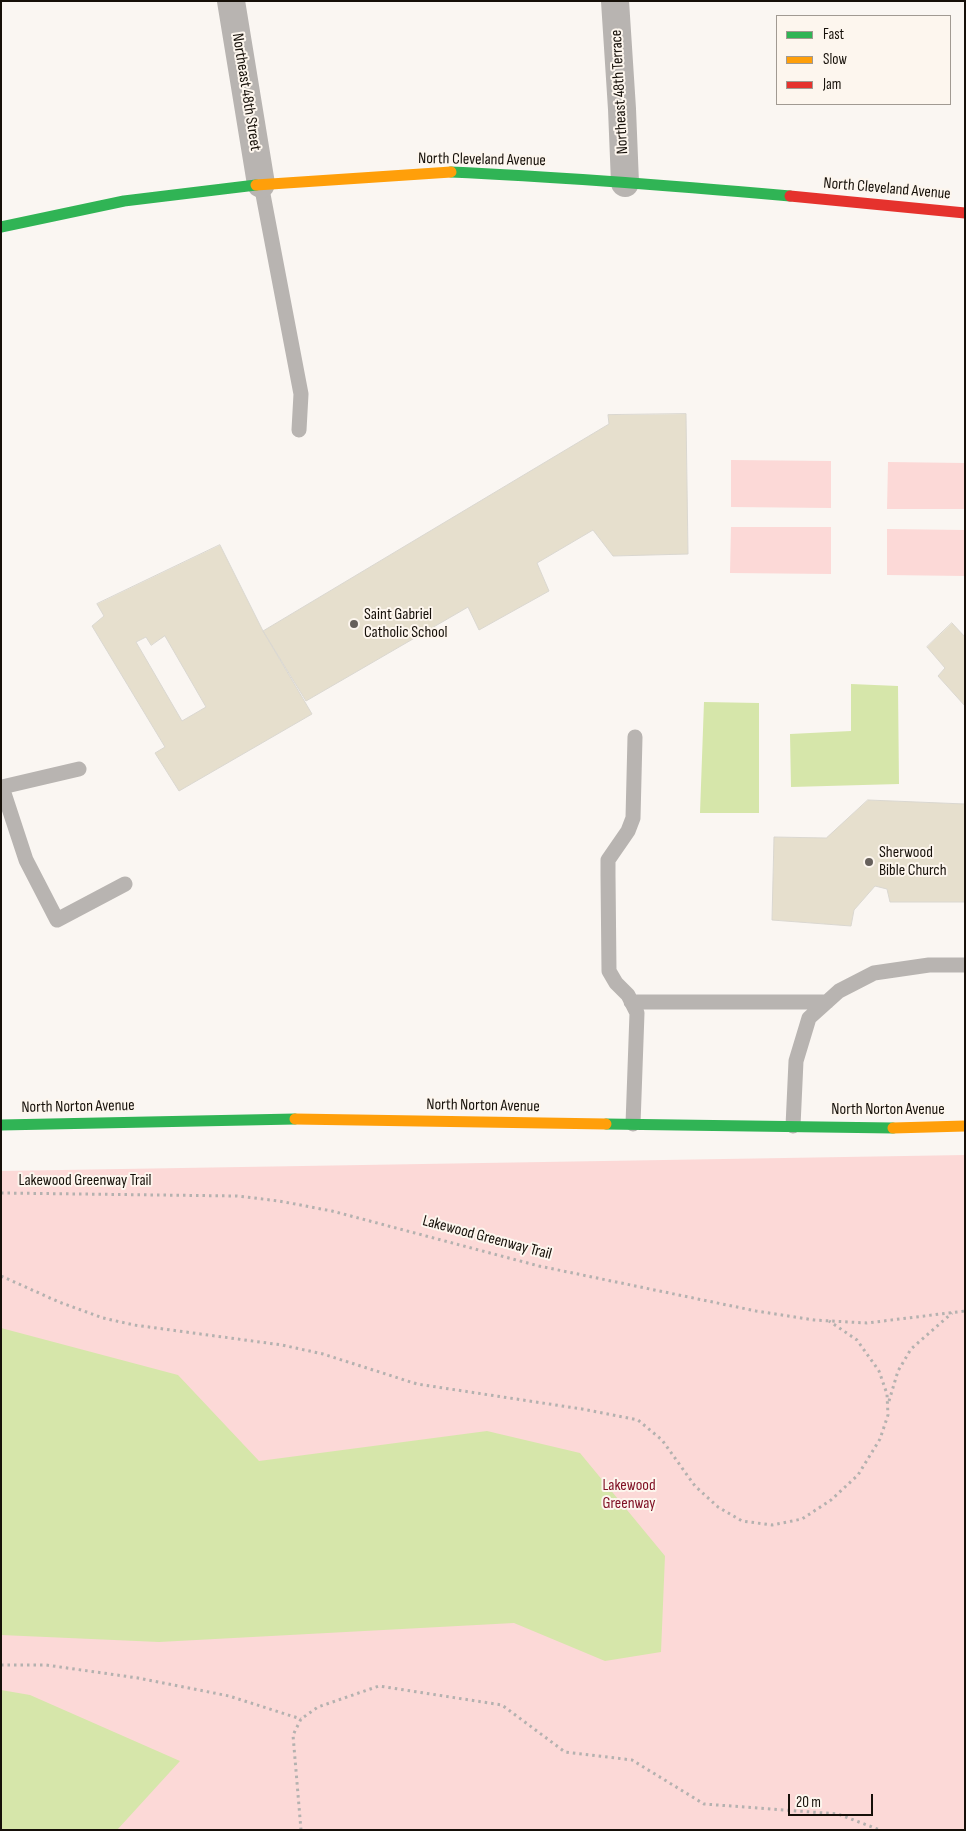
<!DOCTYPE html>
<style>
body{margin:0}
#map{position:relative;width:966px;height:1831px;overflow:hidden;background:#faf6f2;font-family:"Sofia Sans Condensed",sans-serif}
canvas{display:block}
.frame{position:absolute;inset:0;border:2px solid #161009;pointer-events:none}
.legend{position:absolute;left:776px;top:15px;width:175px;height:90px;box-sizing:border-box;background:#fdf6ee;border:1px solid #a19a92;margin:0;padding:6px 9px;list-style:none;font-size:15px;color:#161009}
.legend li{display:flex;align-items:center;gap:10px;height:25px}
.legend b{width:25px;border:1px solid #a19a92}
.scale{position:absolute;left:788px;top:1794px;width:85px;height:22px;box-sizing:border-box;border:2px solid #161009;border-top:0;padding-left:6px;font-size:15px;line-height:18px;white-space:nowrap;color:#161009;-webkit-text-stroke:4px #fdf6ee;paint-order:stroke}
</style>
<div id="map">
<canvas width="966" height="1831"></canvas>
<div class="frame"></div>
<ul class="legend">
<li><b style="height:6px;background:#30b455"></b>Fast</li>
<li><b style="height:6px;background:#ff9f0a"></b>Slow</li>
<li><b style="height:6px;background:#e5322d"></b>Jam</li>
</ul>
<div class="scale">20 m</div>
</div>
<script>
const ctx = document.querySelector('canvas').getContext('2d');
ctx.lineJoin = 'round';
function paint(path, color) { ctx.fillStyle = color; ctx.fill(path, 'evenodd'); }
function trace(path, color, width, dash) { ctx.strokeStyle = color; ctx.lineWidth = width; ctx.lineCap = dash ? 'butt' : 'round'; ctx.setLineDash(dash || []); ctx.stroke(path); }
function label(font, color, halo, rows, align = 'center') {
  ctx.font = font + ' "Sofia Sans Condensed",sans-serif'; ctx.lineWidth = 4; ctx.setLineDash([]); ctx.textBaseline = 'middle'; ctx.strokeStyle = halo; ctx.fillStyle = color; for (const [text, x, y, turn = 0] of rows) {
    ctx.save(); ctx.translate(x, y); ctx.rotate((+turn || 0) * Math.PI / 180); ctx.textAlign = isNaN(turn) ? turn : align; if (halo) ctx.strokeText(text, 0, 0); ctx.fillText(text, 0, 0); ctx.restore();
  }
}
const green = new Path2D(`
 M731 460 831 461V508L731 507Z
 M888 462 965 463V509H887Z
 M731 527H831V574L730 573Z
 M887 529 965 530V576L887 575Z
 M965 1155V1830H1V1171Z`);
const water = new Path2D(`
 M851 684 898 686 899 784 791 787 790 734 851 731Z
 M704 702 759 703V813H700Z
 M1 1328 178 1375 259 1461 487 1431 580 1453 665 1556 661 1652 605 1661 514 1623 159 1642 1 1635Z
 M1 1690 30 1695 180 1761 117 1830H1Z`);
const building = new Path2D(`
 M686 414 688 554 613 556 593 530 537 563 549 591 479 630 468 607 306 701 263 631 609 424 608 415Z
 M220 545 263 631 312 714 179 791 155 753 165 747 92 626 104 616 97 604ZM165 636 206 707 182 721 136 642 146 637 151 645Z
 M952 623 965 637V706L938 676 945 668 927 647Z
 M868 800 965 804V902H890L887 889 875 886 854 910 851 926 772 920 774 837 826 838Z`);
const path = new Path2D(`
 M1 1193 237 1196 279 1201 332 1211 539 1266 756 1311 814 1320 867 1323 965 1311
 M1 1276 59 1302 103 1318 134 1325 282 1345 323 1354 417 1384 582 1409 638 1420 662 1440 695 1486 718 1507 742 1521 772 1525 802 1519 831 1500 858 1475 880 1439 888 1415 887 1394 879 1371 857 1340 829 1321
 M889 1401 898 1371 911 1349 952 1313
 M1 1665H46L138 1678 229 1696 301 1719
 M301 1830 293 1735 301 1719 318 1707 379 1686 502 1705 565 1752 632 1760 704 1804 838 1814 880 1830`);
const lane = new Path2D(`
 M261 184 301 394 299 430
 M79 769 2 787 26 860 57 920 125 884
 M631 1002H827
 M633 1124 637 1013 628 995 616 983 609 971 608 875V860L628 831 633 818 635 737
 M793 1126 796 1061 809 1018 839 991 874 973 929 965H965`);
const street = new Path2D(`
 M231 1 261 184
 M615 1 622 109 625 183`);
const fast = new Path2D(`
 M451 172C564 177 677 186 790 196
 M1 227 124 201 256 185
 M606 1124 893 1128
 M1 1125 295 1119`);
const slow = new Path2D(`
 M256 185 451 172
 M295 1119 606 1124
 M893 1128 965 1126`);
const jam = new Path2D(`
 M790 196 965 213`);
const markers = [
 [354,624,5,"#66605b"],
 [869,862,5,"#66605b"]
];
const streetNames = [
 ["Northeast 48th Street",246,92,81],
 ["Northeast 48th Terrace",620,92,-93],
 ["North Cleveland Avenue",482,160,1],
 ["North Cleveland Avenue",887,189,5],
 ["North Norton Avenue",483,1106,1],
 ["North Norton Avenue",78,1107,-1],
 ["North Norton Avenue",888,1110],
 ["Lakewood Greenway Trail",85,1181],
 ["Lakewood Greenway Trail",487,1238,15]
];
const poiNames = [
 ["Saint Gabriel",364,615],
 ["Catholic School",364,633],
 ["Sherwood",879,853],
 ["Bible Church",879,871]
];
const parkNames = [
 ["Lakewood",629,1486],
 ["Greenway",629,1504]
];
paint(green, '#fcd9d7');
paint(water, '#d6e6aa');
paint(building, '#e6dfcd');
trace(building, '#dad7d0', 1);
trace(path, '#b4b1af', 3, [2.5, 4]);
trace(lane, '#b8b4b1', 15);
trace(street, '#b8b4b1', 28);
trace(fast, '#30b455', 11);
trace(slow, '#ff9f0a', 11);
trace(jam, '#e5322d', 11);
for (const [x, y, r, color] of markers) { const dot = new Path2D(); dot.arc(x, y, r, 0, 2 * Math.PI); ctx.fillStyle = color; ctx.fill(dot); trace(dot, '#fdf6ee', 2); }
label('16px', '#161009', '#fdf6ee', streetNames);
label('16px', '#161009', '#fdf6ee', poiNames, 'left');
label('16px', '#811326', '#fdf6ee', parkNames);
</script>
